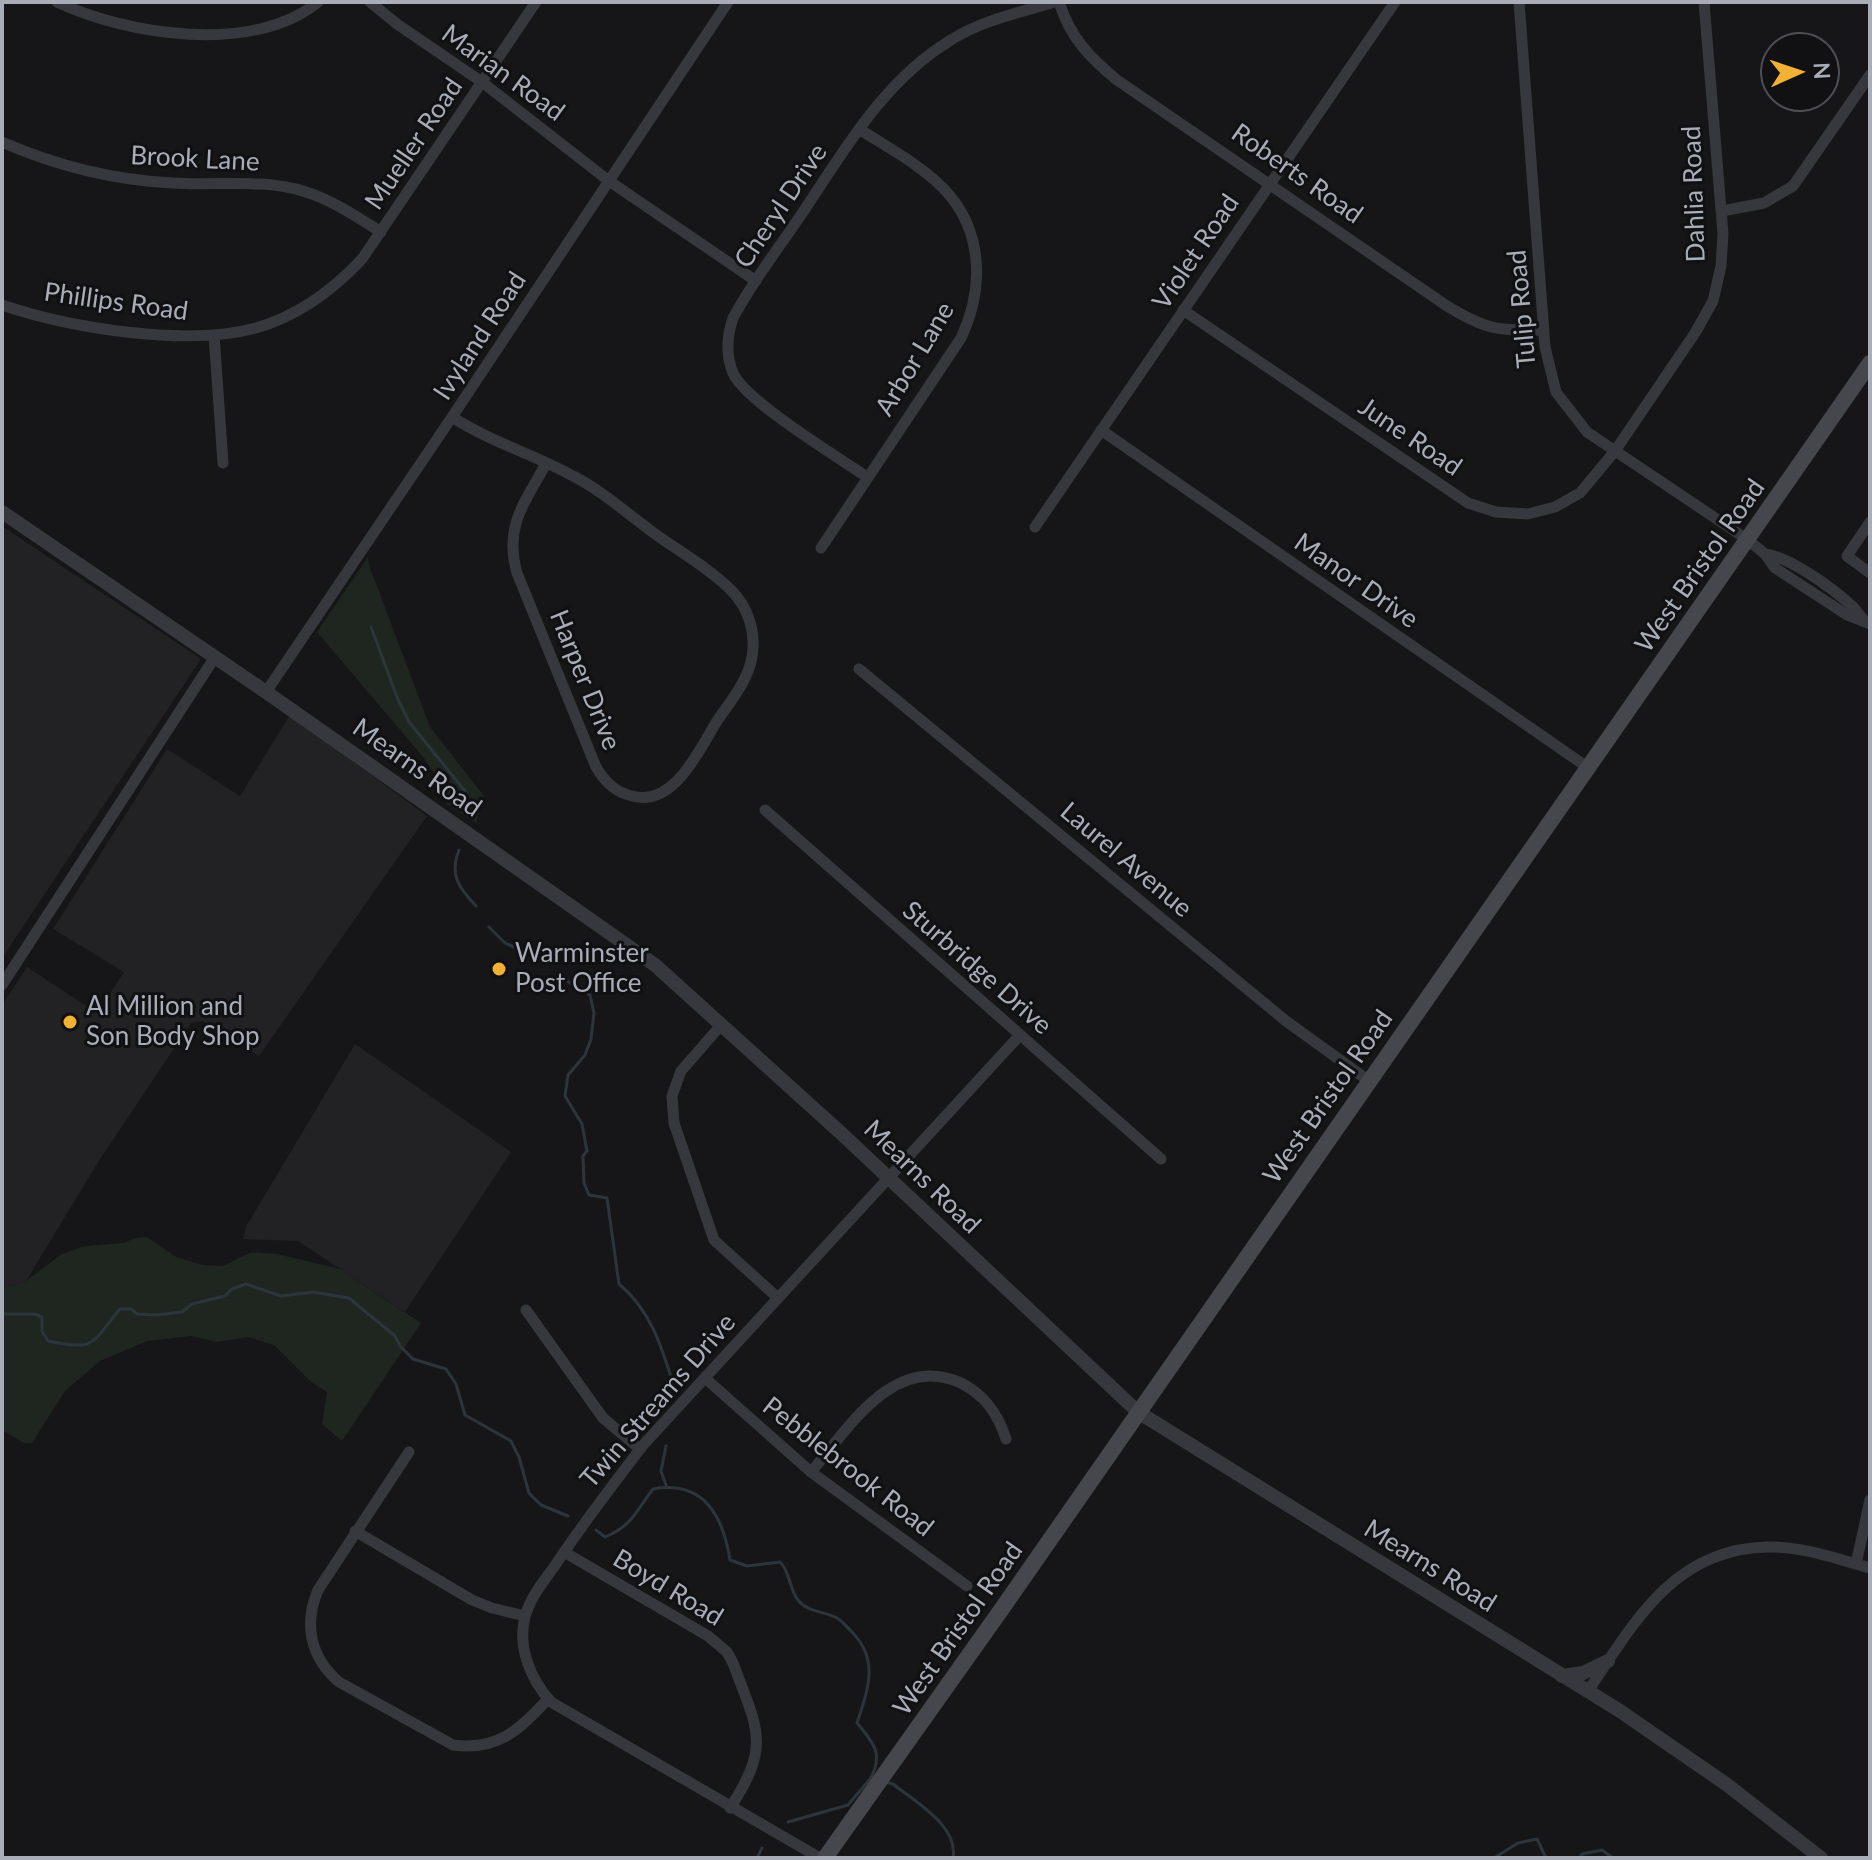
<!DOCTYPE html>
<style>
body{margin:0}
#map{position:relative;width:1872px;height:1860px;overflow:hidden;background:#161618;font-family:Lato,sans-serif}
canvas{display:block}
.frame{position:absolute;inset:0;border:4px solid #a8adb8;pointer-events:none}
.north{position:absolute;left:1760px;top:32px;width:80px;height:80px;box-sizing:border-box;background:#111113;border:2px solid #4d4f55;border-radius:50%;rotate:87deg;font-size:22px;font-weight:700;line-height:32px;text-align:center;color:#a8adb8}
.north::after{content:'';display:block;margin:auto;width:28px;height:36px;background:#f2b134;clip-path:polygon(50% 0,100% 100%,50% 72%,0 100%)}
</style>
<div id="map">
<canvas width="1872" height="1860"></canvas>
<div class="frame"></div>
<div class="north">N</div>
</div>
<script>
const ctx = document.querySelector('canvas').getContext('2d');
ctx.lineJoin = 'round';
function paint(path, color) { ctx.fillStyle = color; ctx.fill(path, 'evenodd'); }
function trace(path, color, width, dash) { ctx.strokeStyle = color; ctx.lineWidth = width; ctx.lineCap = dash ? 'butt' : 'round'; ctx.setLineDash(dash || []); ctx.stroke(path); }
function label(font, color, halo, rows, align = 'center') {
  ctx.font = font + ' Lato,sans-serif'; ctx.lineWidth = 6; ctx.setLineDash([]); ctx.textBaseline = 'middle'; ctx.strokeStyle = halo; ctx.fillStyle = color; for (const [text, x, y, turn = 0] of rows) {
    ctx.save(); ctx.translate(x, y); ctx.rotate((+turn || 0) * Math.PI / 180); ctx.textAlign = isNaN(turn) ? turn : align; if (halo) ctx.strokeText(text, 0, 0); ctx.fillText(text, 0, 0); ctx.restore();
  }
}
const built = new Path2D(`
 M2 526 201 659 2 958Z
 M290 715 427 816 259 1056 202 1021 191 1023 100 1159 26 1281 2 1288V1005L27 967 97 1013 124 972 53 929 167 749 240 796Z
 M355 1044 511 1152 405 1312 298 1241 243 1239 247 1225Z`);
const green = new Path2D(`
 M368 557 369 565 430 727 484 796 476 823 447 804 442 786 424 758 317 632Z
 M147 1237 176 1257 203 1265 223 1266 251 1252 277 1254 340 1269 421 1323 342 1441 322 1424 327 1392 311 1382 274 1345 249 1337 217 1342 192 1336 147 1341 100 1361 65 1391 32 1443H24L2 1430V1288L26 1281 62 1254 85 1246 123 1243 135 1238Z`);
const stream = new Path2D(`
 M371 627 397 697 409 722 465 791 462 810
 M459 850C449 875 459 888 476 906
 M489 927 505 943 544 960
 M562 978 590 995 594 1013 591 1039 585 1055 568 1075 565 1096 582 1124 587 1151 583 1156 584 1183 589 1195 607 1198 619 1284C652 1311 663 1351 675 1390
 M2 1314H35L42 1317V1331L48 1341C97 1352 92 1342 120 1309H131L137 1314 157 1315 182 1312 192 1304 225 1296 232 1289 246 1284 281 1296 313 1292 349 1298 395 1336 400 1346 413 1359 446 1369 456 1384 465 1415 511 1441 519 1457 529 1493 541 1505 568 1516
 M666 1485 661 1471 666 1446
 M596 1530 605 1537C632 1526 636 1511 653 1489 704 1480 723 1516 730 1560L747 1566 780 1562C790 1571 789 1589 798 1600 808 1613 825 1611 837 1618 842 1621 847 1627 851 1631 880 1660 868 1689 857 1723 874 1743 884 1755 870 1779
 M885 1782 893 1784C914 1801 959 1826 953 1858
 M788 1822 848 1805 870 1779
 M757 1858 762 1848
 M1494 1858 1518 1843 1537 1839 1546 1858
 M1580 1858 1582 1854 1602 1850 1613 1858`);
const minor = new Path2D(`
 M57 2C127 35 254 55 318 2
 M370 2 397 24 482 82 609 181 756 281
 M1059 2C1070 37 1089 57 1117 80L1447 306C1486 330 1499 331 1544 330
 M1519 2 1545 347 1556 392 1587 432 1748 540 1765 554 1775 568 1847 615 1870 624
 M2 142C57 166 113 180 173 183 217 186 263 178 306 192 334 201 357 217 381 232
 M1722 211 1764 203 1793 186 1870 75
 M2 305C70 328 186 347 256 328 298 316 333 290 362 259L536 2
 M1183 310 1468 503 1496 512 1528 514 1555 507 1580 493 1615 451 1695 333 1713 301 1721 266 1723 234 1704 2
 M214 335 223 463
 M452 417C491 442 533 454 573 476 603 491 630 516 658 536 682 553 710 569 731 590 749 608 756 633 752 657 748 681 730 702 717 721 699 750 674 808 632 796 615 792 605 782 596 767L517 573C504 527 524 503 546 464
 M1101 430 1587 767
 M867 477C838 457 745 401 733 373 725 354 727 336 733 318 752 282 778 249 801 215 844 151 883 81 951 40 982 20 1019 13 1054 2
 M1870 522 1847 556 1870 573
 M1035 527 1395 2
 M821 548 961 338C984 289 984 231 944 189 921 165 887 147 859 129
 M1765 554C1790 557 1832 588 1851 605 1856 609 1859 615 1863 619
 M859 669 1286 1021 1369 1081
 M266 692 452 417 728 2
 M765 810 1161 1159
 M2 985 215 657
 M722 1024 681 1071 672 1096 674 1123 714 1240 778 1298
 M526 1310 603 1418 640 1449
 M705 1378 811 1472 967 1586
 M409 1452 318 1590C303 1625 311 1658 339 1682L453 1745C498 1751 519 1730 548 1699
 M811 1472C848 1429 894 1352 961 1383 985 1395 998 1414 1006 1439
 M355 1531 472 1600 492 1608 525 1616
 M564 1552 708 1636 727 1652 733 1663C757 1729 772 1744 730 1808
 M1856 1564 1870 1500
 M1588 1691C1634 1623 1673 1549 1767 1547 1802 1546 1837 1559 1870 1568
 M820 1858 551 1702C531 1680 517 1647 525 1617 530 1597 545 1580 556 1564 584 1522 614 1483 644 1444L1020 1035`);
const tertiary = new Path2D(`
 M2 512 266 692 655 965 842 1134 1138 1412 1620 1711 1726 1784 1821 1858
 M1562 1676 1583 1673 1608 1661`);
const secondary = new Path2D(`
 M825 1858 1001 1610 1870 363`);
const markers = [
 [499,969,8,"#f2b134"],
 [70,1022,8,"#f2b134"]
];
const streetNames = [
 ["Marian Road",503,73,36],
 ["Mueller Road",414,144,-56],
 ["Brook Lane",195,159,3],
 ["Roberts Road",1297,174,35],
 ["Dahlia Road",1694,194,-92],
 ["Cheryl Drive",781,206,-56],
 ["Violet Road",1196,252,-56],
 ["Phillips Road",116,302,8],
 ["Tulip Road",1522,309,-95],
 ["Ivyland Road",480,336,-57],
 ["Arbor Lane",915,359,-59],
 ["June Road",1410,437,34],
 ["West Bristol Road",1700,566,-55],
 ["Manor Drive",1356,581,35],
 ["Harper Drive",585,680,68],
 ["Mearns Road",417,768,35],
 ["Laurel Avenue",1126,860,40],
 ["Sturbridge Drive",977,968,41],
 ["West Bristol Road",1328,1097,-55],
 ["Mearns Road",922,1177,44],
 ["Twin Streams Drive",658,1401,-49],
 ["Pebblebrook Road",848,1467,38],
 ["Mearns Road",1430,1566,32],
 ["Boyd Road",668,1588,31],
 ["West Bristol Road",958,1629,-55]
];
const poiNames = [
 ["Warminster",515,954],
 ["Post Office",515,984],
 ["Al Million and",86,1007],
 ["Son Body Shop",86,1037]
];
paint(built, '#222225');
paint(green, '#1e261f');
trace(stream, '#2c353c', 3);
trace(minor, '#37383d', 11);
trace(tertiary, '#37383d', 14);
trace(secondary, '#45474d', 16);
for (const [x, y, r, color] of markers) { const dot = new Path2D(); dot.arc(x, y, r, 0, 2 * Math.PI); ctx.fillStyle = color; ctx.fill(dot); trace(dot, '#111113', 3); }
label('26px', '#a8adb8', '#111113', streetNames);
label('26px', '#a8adb8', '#111113', poiNames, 'left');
</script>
